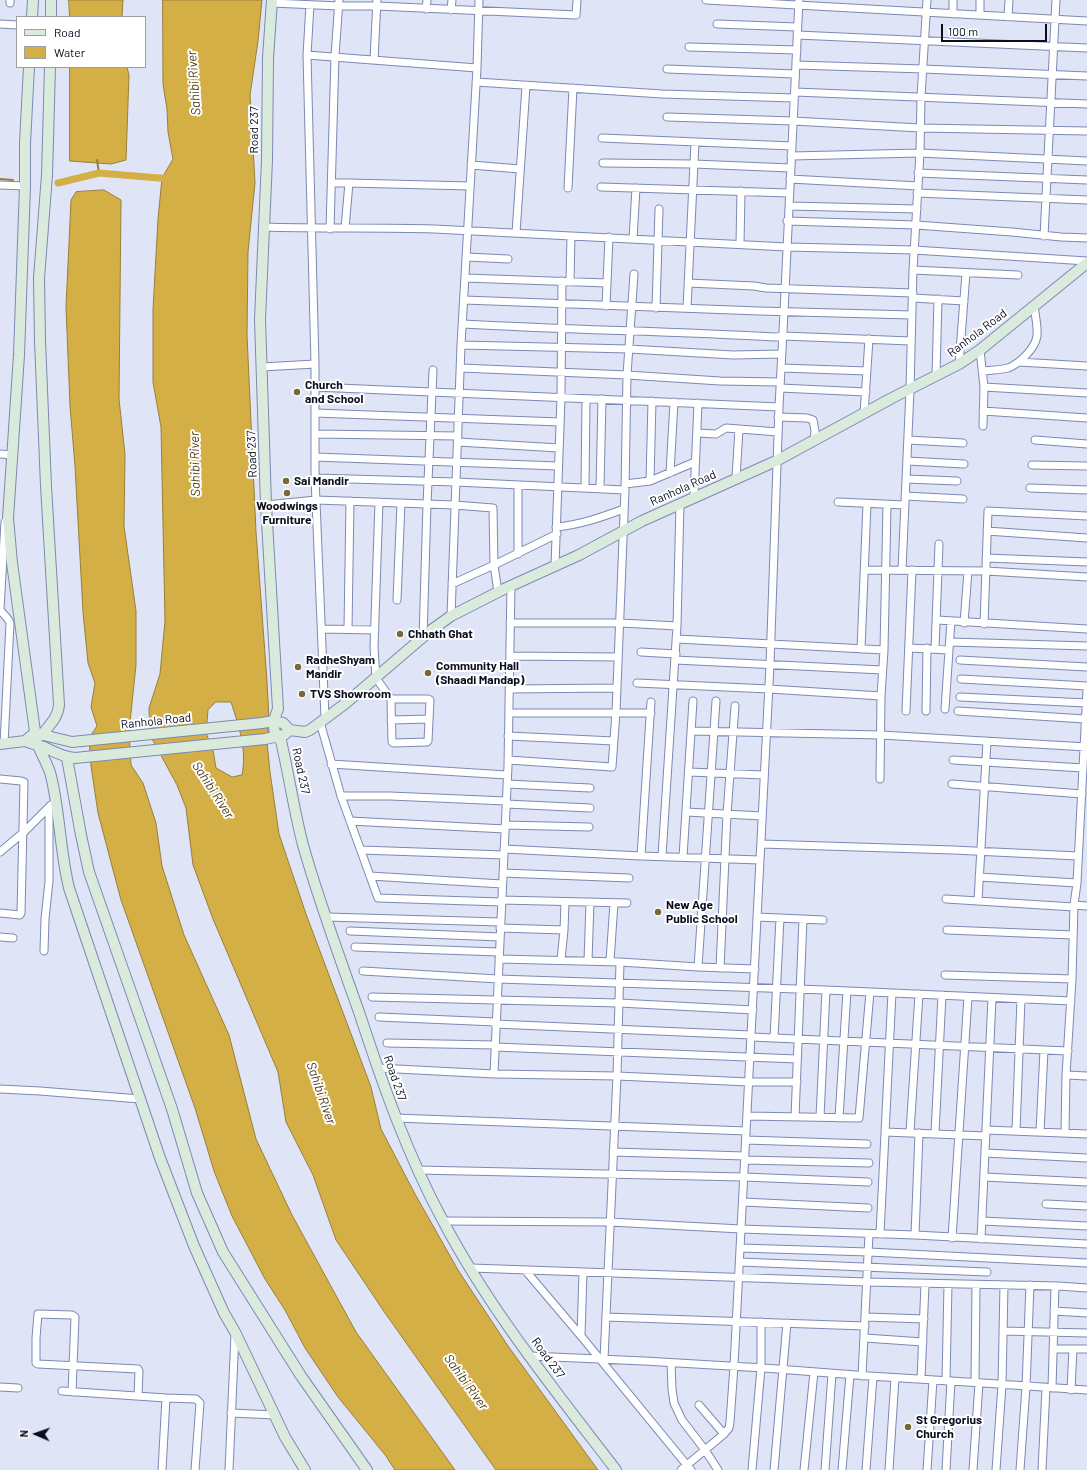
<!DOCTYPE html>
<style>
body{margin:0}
#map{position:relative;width:1087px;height:1470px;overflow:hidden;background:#dfe5f7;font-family:Barlow,sans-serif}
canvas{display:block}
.legend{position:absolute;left:16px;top:16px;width:130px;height:52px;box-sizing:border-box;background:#fff;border:1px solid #9d9fa5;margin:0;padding:5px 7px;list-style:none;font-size:12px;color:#0a0e1d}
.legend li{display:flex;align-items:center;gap:8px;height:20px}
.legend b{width:20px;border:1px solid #9d9fa5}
.north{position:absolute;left:16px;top:1414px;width:40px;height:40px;-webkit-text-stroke:3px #fff;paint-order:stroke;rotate:272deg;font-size:11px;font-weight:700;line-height:16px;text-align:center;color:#0a0e1d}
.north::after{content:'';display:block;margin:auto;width:14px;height:18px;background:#0a0e1d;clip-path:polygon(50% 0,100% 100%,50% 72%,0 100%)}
.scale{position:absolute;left:941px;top:24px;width:106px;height:18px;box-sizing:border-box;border:2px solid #0a0e1d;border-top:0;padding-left:5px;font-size:12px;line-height:14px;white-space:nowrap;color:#0a0e1d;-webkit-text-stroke:3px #fff;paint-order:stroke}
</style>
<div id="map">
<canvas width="1087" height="1470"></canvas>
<ul class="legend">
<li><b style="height:5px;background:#daebdd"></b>Road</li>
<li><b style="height:11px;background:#d4af46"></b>Water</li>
</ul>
<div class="north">N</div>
<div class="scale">100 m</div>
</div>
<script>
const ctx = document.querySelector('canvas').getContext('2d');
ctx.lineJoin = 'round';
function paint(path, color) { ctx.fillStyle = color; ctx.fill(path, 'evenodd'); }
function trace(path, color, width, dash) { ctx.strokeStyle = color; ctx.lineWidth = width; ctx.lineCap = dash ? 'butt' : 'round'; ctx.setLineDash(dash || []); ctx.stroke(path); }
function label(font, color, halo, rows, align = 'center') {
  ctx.font = font + ' Barlow,sans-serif'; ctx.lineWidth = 4; ctx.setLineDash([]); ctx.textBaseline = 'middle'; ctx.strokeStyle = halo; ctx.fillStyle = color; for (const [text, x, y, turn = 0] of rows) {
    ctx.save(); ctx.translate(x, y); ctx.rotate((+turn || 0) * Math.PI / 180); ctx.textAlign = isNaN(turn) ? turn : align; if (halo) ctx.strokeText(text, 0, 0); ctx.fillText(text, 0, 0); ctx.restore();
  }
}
const water = new Path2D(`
 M69 0H123L122 17H70Z
 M163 0H262L258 41 250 95 255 183 248 252 247 335 256 532 267 681 269 719 267 742 270 772 279 834 306 914 371 1087 381 1129 415 1194 458 1270 508 1346 598 1470H496L385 1313 336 1240 313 1175 286 1122 278 1072 213 919 193 865 186 808 177 785 150 735 149 708 160 674 165 621 161 427 153 382V309L158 219 162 178 173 159 168 132 167 109 163 84ZM216 702H231C239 727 247 749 242 775L232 777 216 768 213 750 206 733 208 710Z
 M70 67H127L129 75 126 160 111 164 70 161Z
 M104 190 121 200 119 399 125 454 124 526 136 611V665L129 732 131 765 143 783 156 823 162 866 184 935 229 1035 256 1139 292 1215 356 1332 455 1470H395L386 1456 338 1397 305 1348 285 1310 265 1279 232 1216 214 1171 195 1108 121 900 98 813 91 766 89 738 97 726 91 707 95 683 88 663 83 612 75 466 70 406 66 307 71 200 76 192Z`);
const stream = new Path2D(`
 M97 160 99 173
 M0 179 13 180`);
const canal = new Path2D(`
 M58 183 99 173 171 179`);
const street = new Path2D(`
 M706 0 1087 21
 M10 3V0
 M272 3 339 6H377L576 15 577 0
 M310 5 307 55 315 364V478L325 718
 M426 9 427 0
 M451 10 452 0
 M953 14V0
 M980 15V0
 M1008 17 1009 0
 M0 24 17 25
 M717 24 797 27
 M797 35 1087 48
 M689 47 797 50
 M307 55 477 68
 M374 60 377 0
 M796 65 923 69 1087 76
 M667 69 795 74
 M476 82 662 94 794 98
 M795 92 1087 104
 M667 117 793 121 920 128 1087 131
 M602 138 792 146
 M791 156 920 153 1087 161
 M603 163 694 164 790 168
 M471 165 520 169
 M918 173 1087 180
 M790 179 918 186
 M332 183H349
 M0 185 25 186
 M601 187 789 193
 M568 188 573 88
 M917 193 1087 200
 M789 206 917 209
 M787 221 916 225 1012 232 1061 237 1087 238
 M264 227C321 229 378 227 434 229L787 247 914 250 1087 261
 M345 228 349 183 470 186
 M330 229 335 56 339 0
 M516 233 526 86
 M1044 236 1056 0
 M633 239 636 188
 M740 244 741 191
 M466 257 508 259
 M913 270 1018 275
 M465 278 607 283
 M570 280 571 236
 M688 283 754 286 766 288 913 293
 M913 298 964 301
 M464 300 759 311 912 315
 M606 306 609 237
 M656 308 659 209
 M687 308 695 142
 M463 324C567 330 671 331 775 337L783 336 911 341
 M461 345 629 349 733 355 782 354
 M980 350 984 387 983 426
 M1019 362 1087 366
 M959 364 966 273
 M262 367 315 364
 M461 368 627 375 720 381 780 382
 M781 368 867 371
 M983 371C991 370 1000 370 1008 368 1019 364 1035 349 1037 336 1038 326 1035 315 1034 305
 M936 376 938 299
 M315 387 779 407
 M984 387 1087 393
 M780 388 866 392
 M983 411 1087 418
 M315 413 560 422
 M864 414 869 339
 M778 417 807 418 813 420 815 431 814 441
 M697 433 716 434 726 428 778 432
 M316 434 458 436
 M908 440 963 443
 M1035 440 1087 444
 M458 442 559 448
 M0 454 12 455
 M315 457 558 466
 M907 461 964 464
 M1032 465 1087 466
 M670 473 674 402
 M315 478 456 482 625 490
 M736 478 739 429
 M906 479 957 481
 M650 481 652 401
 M625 484 650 481 695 462
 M585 488 586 399
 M600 488 602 399
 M1030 488 1087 490
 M905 496 963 499
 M694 497 698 403
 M379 502 374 647 376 678 391 699 392 742 394 743 427 742 428 741 430 700 428 699H391
 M838 502 905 505
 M266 505 316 500 454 505 493 508 494 565 498 592
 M556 527C580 525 602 517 624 509
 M987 531 1087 538
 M518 554V485
 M986 558 1087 562
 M555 566 561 398 562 281
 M865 570 986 571 1087 577
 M902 570 910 390 913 270 920 153 921 97 927 0
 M452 584 494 565 557 534
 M397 600 401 503
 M451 616 461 345 477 68 479 0
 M937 620 1087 629
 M510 623H621L677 626
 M964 623 968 571
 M984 624 988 511 1087 516
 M322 629 375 630
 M348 629 350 501
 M423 639 427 504 433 370
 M677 639 884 650
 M950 642 1087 646
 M909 648 949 650
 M861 649 867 504
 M935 649 939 544
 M641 652 676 654
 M510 656 618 657
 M675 660 882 670
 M960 660 1087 667
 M961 679 1087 686
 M637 683 769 689 881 696
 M509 689 617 688
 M960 697 1087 703
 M945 709 951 621
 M906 711 912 570
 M926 711 927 648
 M958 711 1085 719
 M509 713H651
 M391 720 429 719
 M320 722 341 796 378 898 501 902
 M691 731 881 735 1087 747
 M508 736 614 741
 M4 744 10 623C8 617 2 614 0 609L5 522
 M508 760 612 767 616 712 625 490 627 375 634 274
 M953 760 1083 768
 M331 764 507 775
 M689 772 764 775
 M0 779 21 781 24 782 21 913 20 915 0 913
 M880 779 881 696 884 650 887 505
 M507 784 590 788
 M952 784 1082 794
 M341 796H390L506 801
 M506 804 590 808
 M686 812 762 816
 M350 821 505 829
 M505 825 589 827
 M761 844 953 850 1078 856
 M504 849 641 856 760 860
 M361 850 504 855
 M0 852 24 832 51 805
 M641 856 651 702
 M662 856 677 626 680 503
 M683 857 693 701
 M503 873 629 878
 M370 876 502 884
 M979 877 1077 883
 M946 899 1074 907
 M501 900 627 903
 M978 901 987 741
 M1074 905 1087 906
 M327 917 500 922
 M757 917 823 920
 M500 928 564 930
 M947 930 1073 935
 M350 931 500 937
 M0 937 13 938
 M355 947 499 952
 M44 951 45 919 49 881V807
 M499 959 620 962 698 967 755 969
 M561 960 564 930 565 902
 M588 961 590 902
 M610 961 614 903
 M698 967 716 701
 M720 968 727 814 735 706
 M363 971 498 979 826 990 1071 1001
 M945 975 1072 979
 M372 997 619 1003 753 1010
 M379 1017 496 1022
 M495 1024 751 1035
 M751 1037 1068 1051
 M774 1038 780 918
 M387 1043 495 1045
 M495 1047 797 1059
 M378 1068 494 1074 508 766 511 585
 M494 1074 617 1076 749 1082H797
 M1066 1075 1087 1076
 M0 1089 40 1091 140 1099
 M747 1116 859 1118 870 992
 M795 1117 803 919
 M820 1117 826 990
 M395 1118 746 1131
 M839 1118 847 991
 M986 1130 1087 1134
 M1016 1131 1021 999
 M885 1132 986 1136
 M910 1132 919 994
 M1040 1132 1044 1050
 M935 1133 942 995
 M1065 1133 1066 1075 1072 979 1074 905 1077 883 1087 690
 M746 1140 867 1144
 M613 1152 745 1156
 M985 1153 1087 1158
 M745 1160 869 1163
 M417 1170 744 1177 868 1182
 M984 1177 1087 1182
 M743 1202 868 1208
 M1046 1204 1087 1206
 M443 1221 610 1222 741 1229 915 1235 1087 1244
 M982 1221 1087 1226
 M880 1234 892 993
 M915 1235 919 1133
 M952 1238 968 997
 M981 1239 992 998
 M740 1248 869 1252 1087 1263
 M740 1262 987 1272
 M471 1268 867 1282 1058 1286 1087 1288
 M525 1270 581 1336 691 1470
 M1054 1311 1087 1313
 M606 1317 865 1326
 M866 1317 924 1319
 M1003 1331 1087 1333
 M581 1336 583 1272
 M865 1338 923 1342
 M1053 1349H1087
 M530 1356 644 1361 764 1368 869 1376 983 1383 1087 1390
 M604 1359 617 1076 620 962
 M671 1363 672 1389 674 1403 682 1420 705 1450 718 1470
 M862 1376 869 1234
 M921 1379 925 1284
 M946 1381 948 1284
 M975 1382 976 1285
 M0 1387 18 1388
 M1052 1388 1055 1286
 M1071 1390 1073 1349
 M62 1391 166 1398 196 1399 200 1403 195 1470
 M72 1392C73 1367 74 1342 75 1317L72 1315 38 1314 36 1338V1363L38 1364 138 1369 139 1371 138 1396
 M699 1405 724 1434
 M231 1413 275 1415
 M162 1470 166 1398
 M229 1470 235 1334
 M681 1470 724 1434 729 1428 730 1422 734 1366 770 665 779 407 784 312 799 0
 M752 1470 761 1368V1322
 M774 1470 787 1323
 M804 1470 814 1372
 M825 1470 832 1374
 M842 1470 850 1375
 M866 1470 873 1377
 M889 1470 895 1378
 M927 1470 933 1380
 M946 1470 951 1381
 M973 1470 979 1383
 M996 1470 1002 1385 1004 1285
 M1020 1470 1026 1387 1030 1285
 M1042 1470 1046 1388`);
const secondary = new Path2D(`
 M272 0 268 58 267 160 260 319 266 505 278 709C273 721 271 732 281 741 289 775 294 811 303 845 319 902 340 958 360 1015 383 1085 407 1154 442 1219 489 1309 554 1389 616 1470
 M32 17 33 0
 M51 17V0
 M29 67 25 143V186L19 355 8 518 12 563 36 739C39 752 48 763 51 776 60 813 60 851 69 888L160 1158 194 1246 224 1313 235 1332 285 1437 305 1470
 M273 721 283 723 290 730 284 735 265 739 75 758C63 757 55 752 44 747 38 745 32 744 25 741L35 733 72 742 262 723Z
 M290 730 305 732 310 730 346 703 430 631 451 616 504 589 579 555 642 521 776 461 892 398 959 364 980 350 1087 263
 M42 735C49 725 58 718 59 705L46 486 40 341 39 278 47 175 50 67
 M0 744 25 741
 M67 758 81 835 89 872 172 1109 197 1193 223 1252 301 1376 367 1470`);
const markers = [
 [297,392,4,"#7a6736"],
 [286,481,4,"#7a6736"],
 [287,493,4,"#7a6736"],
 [400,634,4,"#7a6736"],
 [298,667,4,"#7a6736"],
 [428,673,4,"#7a6736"],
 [302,694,4,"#7a6736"],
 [658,912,4,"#7a6736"],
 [908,1427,4,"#7a6736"]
];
const streetNames = [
 ["Road 237",254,130,-90],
 ["Ranhola Road",977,333,-37],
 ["Road 237",252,454,-92],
 ["Ranhola Road",683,488,-24],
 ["Ranhola Road",156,721,-6],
 ["Road 237",301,771,78],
 ["Road 237",395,1078,71],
 ["Road 237",548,1358,54]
];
const poiNames = [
 ["Church",305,385],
 ["and School",305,399],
 ["Sai Mandir",294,481],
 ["Woodwings",287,506,"center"],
 ["Furniture",287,520,"center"],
 ["Chhath Ghat",408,634],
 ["RadheShyam",306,660],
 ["Mandir",306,674],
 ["Community Hall",436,666],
 ["(Shaadi Mandap)",436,680],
 ["TVS Showroom",310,694],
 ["New Age",666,905],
 ["Public School",666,919],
 ["St Gregorius",916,1420],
 ["Church",916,1434]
];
const waterNames = [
 ["Sahibi River",194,83,-94],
 ["Sahibi River",195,464,-91],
 ["Sahibi River",213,790,57],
 ["Sahibi River",321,1093,71],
 ["Sahibi River",466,1382,54]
];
paint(water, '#d4af46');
trace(water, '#977f3a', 1);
trace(stream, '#977f3a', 2);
trace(canal, '#d4af46', 7);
trace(street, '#7b8ab2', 9);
trace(secondary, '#7b8ab2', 12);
trace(street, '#fff', 7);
trace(secondary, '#daebdd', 10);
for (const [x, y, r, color] of markers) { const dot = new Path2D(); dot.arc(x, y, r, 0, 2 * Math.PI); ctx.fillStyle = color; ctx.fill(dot); trace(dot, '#fff', 1.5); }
label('12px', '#0a0e1d', '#fff', streetNames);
label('bold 12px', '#0a0e1d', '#fff', poiNames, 'left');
label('italic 13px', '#4d3d12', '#fff', waterNames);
</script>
